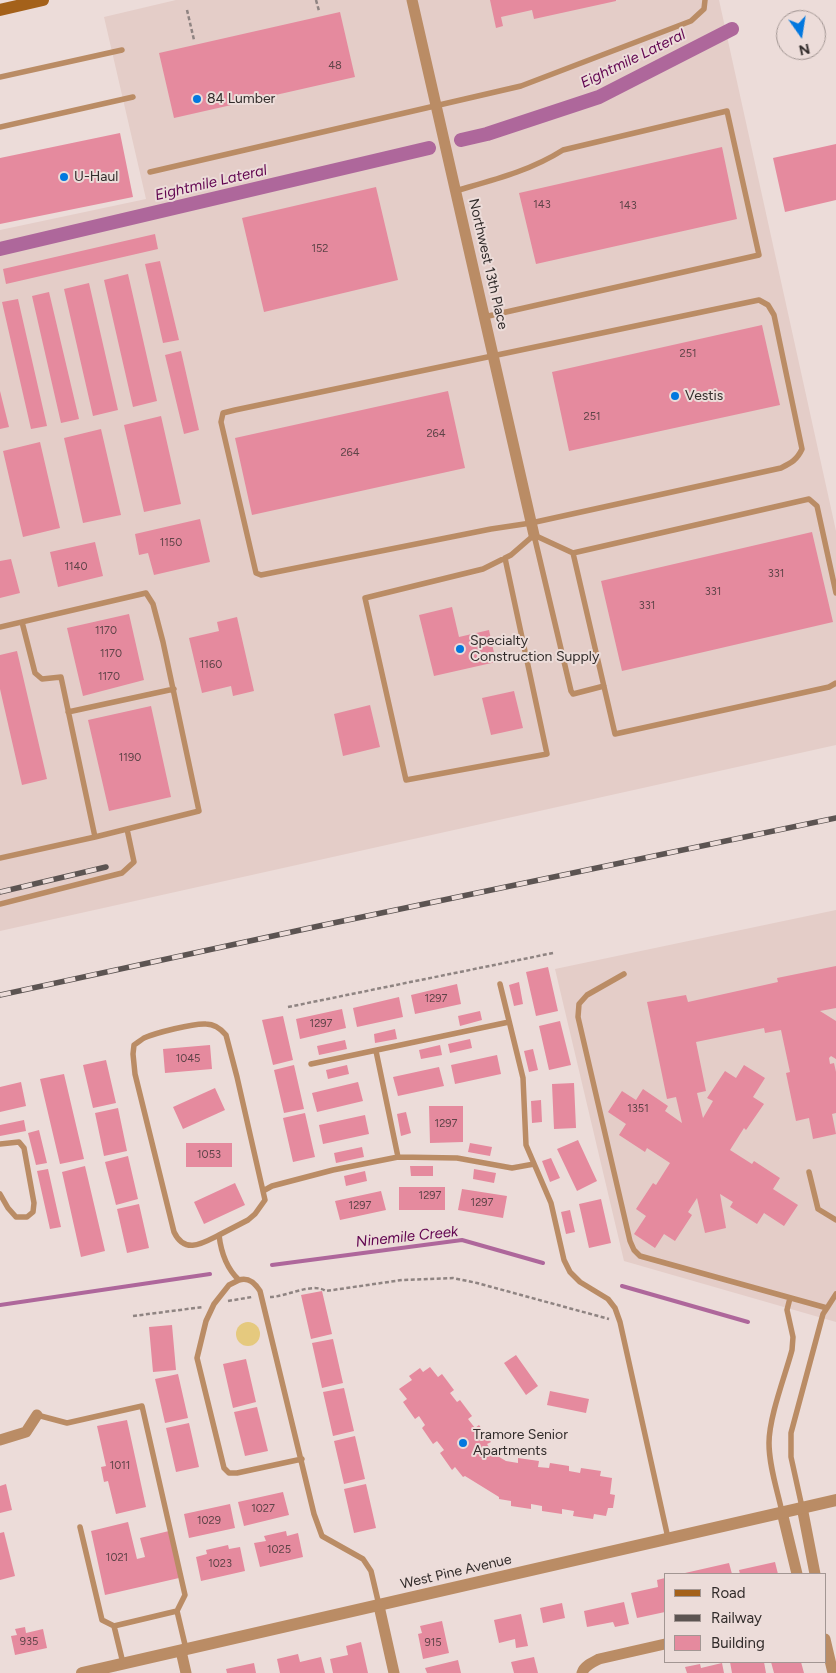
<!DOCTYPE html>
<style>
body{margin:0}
#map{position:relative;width:836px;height:1673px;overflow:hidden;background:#ecdcd9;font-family:Figtree,sans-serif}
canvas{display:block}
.legend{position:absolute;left:664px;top:1573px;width:162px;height:90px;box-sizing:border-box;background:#ecdcd9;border:1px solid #a29693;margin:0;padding:6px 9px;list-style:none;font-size:15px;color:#322c2b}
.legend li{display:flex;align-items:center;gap:10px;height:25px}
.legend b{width:25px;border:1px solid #a29693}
.north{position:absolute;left:776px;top:10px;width:50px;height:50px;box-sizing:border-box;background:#ecdcd9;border:1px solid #a29693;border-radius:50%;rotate:167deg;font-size:14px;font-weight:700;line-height:20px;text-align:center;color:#322c2b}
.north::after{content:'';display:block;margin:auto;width:18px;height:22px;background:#0278df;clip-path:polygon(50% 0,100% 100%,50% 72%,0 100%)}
</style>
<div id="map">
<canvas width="836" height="1673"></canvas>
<ul class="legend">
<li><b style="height:6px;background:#a4611a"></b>Road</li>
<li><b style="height:6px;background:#5c5452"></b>Railway</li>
<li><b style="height:14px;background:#e58a9e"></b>Building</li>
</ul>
<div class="north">N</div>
</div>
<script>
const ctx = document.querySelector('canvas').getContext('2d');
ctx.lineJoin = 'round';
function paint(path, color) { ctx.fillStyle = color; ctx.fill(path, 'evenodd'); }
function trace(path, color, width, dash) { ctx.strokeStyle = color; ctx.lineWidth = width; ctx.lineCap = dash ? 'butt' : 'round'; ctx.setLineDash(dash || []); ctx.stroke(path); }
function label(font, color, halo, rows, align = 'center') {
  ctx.font = font + ' Figtree,sans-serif'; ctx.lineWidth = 4; ctx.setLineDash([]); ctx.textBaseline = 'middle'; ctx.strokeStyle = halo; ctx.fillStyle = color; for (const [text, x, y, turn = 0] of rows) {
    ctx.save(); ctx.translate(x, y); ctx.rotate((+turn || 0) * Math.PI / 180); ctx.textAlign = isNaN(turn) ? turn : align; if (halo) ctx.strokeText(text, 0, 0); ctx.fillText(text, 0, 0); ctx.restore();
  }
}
const built = new Path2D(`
 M176 0H719L836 531V745L0 931V230L146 199 104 17Z
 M836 910V1322L624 1261 555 969Z`);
const green = new Path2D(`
 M236 1334a12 12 0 1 1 24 0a12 12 0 1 1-24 0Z`);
const stream = new Path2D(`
 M272 1265 462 1240 543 1263
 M622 1286 748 1322
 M0 1305 210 1274`);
const canal = new Path2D(`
 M461 140 487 134 599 97 732 29
 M0 249 429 148`);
const building = new Path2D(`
 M490 0H616V1L534 19 532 10 501 17 503 26 496 28Z
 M340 12 355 77 174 118 159 53Z
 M120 133 133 197 0 224V158Z
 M836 144V200L785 212 773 158Z
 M722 147 737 219 536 264 519 193Z
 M376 187 398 280 264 312 242 218Z
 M155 234 158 249 6 284 3 269Z
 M160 261 179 340 163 343 145 264Z
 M128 274 157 401 133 407 104 280Z
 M89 283 118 410 93 416 64 289Z
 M49 292 79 419 61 423 32 296Z
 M18 299 47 426 31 429 2 302Z
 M762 325 780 405 569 451 552 372Z
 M181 351 199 430 184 434 165 355Z
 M0 391 9 427 0 429Z
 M448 391 465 468 252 515 235 438Z
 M161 416 181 504 144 512 124 425Z
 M101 429 121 515 83 523 64 438Z
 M40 442 60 528 23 537 3 451Z
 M200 519 210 562 154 575 148 553 139 555 135 534Z
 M812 532 833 622 622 671 601 581Z
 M95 542 103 576 58 587 50 552Z
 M11 559 20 593 0 598V561Z
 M452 607 459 637 489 630 496 662 434 676 419 615Z
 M129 614 144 680 83 696 67 628Z
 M237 617 254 691 233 696 231 686 202 693 189 638 219 631 217 622Z
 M17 651 47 779 22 785 0 689V655Z
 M514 691 523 728 491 735 482 698Z
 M370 705 380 747 343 756 334 714Z
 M151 706 171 797 109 811 88 720Z
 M836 966V1008L820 1011 836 1021V1059L831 1056 829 1058 830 1064 834 1063 836 1072V1113L832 1114 836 1134 813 1139 809 1118 796 1121 786 1073 790 1072 781 1030 765 1033 764 1028 696 1042 706 1091 697 1093 703 1118 713 1101 707 1098 725 1071 736 1078 744 1065 765 1078 753 1097 764 1104 746 1130 744 1128 730 1150 752 1164 754 1161 780 1178 773 1189 798 1205 784 1226 764 1213 757 1224 730 1207 733 1202 720 1194 726 1228 705 1233 697 1198 688 1212 692 1215 675 1241 664 1234 655 1248 634 1234 646 1216 636 1209 653 1183 656 1185 670 1163 647 1148 645 1152 619 1135 626 1124 608 1112 622 1091 636 1100 643 1089 668 1106 665 1111 682 1123 676 1097 667 1099 647 1002 686 995 688 1002 778 982 777 978Z
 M548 967 558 1011 536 1016 526 972Z
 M519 982 523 1004 514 1006 509 985Z
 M457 984 461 1004 415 1014 411 995Z
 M399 997 403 1017 357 1027 353 1008Z
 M342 1009 346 1028 300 1039 296 1019Z
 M480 1011 482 1020 460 1026 458 1016Z
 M283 1016 293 1060 273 1065 262 1020Z
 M560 1021 571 1065 549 1070 539 1026Z
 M395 1029 397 1039 375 1043 374 1034Z
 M470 1039 472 1048 450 1053 448 1044Z
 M345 1040 347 1049 319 1055 317 1046Z
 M210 1045 212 1069 165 1073 163 1049Z
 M440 1045 442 1055 421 1059 419 1050Z
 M533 1049 538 1070 529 1072 524 1051Z
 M497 1055 501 1074 455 1084 451 1065Z
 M106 1060 116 1103 93 1108 83 1065Z
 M294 1065 304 1109 284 1113 274 1070Z
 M347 1065 349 1074 328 1079 326 1070Z
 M439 1067 444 1086 398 1096 393 1077Z
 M64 1074 84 1159 60 1164 40 1079Z
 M21 1082 26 1106 0 1112V1087Z
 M358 1082 363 1101 317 1112 312 1093Z
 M574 1083 576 1128 554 1129 552 1084Z
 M215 1088 225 1110 183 1129 173 1107Z
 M541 1100 542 1122 532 1123 531 1101Z
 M429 1106H463V1142L430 1143Z
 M118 1108 127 1151 104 1156 95 1113Z
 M406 1112 411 1133 401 1136 397 1114Z
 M305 1113 315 1157 293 1162 283 1118Z
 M365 1115 369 1134 323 1144 319 1125Z
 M24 1120 26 1131 0 1136V1125Z
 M39 1130 47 1163 36 1165 28 1133Z
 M578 1140 597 1181 577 1191 557 1149Z
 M186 1143H232V1167H186Z
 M470 1143 492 1147 490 1156 468 1152Z
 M362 1147 364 1157 336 1163 334 1153Z
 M128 1156 138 1199 116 1205 105 1162Z
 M551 1158 560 1178 550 1182 542 1161Z
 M85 1166 105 1251 81 1257 62 1172Z
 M410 1166H433V1176H411Z
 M48 1169 61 1227 50 1229 37 1171Z
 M474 1169 496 1173 494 1183 473 1179Z
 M365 1171 367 1181 346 1186 344 1176Z
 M235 1183 245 1205 204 1224 194 1202Z
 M399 1187H445V1210H399Z
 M462 1189 507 1196 503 1218 458 1210Z
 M381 1191 386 1210 340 1220 335 1201Z
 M601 1199 611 1243 589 1248 579 1204Z
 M139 1204 149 1248 127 1253 117 1209Z
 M570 1210 575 1232 566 1234 561 1212Z
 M322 1291 332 1334 311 1339 301 1295Z
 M172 1325 176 1370 153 1372 149 1327Z
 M333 1339 343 1383 322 1388 312 1343Z
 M516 1355 538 1386 526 1395 504 1363Z
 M246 1359 256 1402 233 1408 223 1364Z
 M430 1367 438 1377 442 1374 454 1390 450 1393 457 1402 460 1400 472 1416 468 1419 475 1428 479 1425 491 1442 487 1444 494 1454 506 1461 518 1463V1458L539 1461 538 1467 549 1468 550 1463 569 1466V1471L580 1473 581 1468 601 1471 600 1476 612 1478 610 1494 615 1495 613 1508H608L606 1516 594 1514 593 1519 573 1516 574 1511 562 1509V1514L542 1511V1506L531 1504V1509L511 1506V1501L499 1499V1497L465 1476 463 1477 455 1467 452 1470 440 1453 444 1450 437 1441 433 1444 422 1428 425 1425 419 1416 415 1419 403 1402 407 1399 399 1389 412 1380 409 1376 420 1368 423 1372Z
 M178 1374 188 1418 165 1423 155 1379Z
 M344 1388 354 1431 333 1436 323 1392Z
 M550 1391 589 1399 586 1413 547 1405Z
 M257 1407 268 1451 245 1456 234 1412Z
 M127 1420 146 1507 116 1514 108 1481 104 1482 101 1467 106 1466 97 1426Z
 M189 1423 199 1467 176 1472 166 1428Z
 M355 1436 365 1479 344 1484 334 1441Z
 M6 1484 12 1510 0 1513V1486Z
 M366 1484 376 1528 354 1533 344 1489Z
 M283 1492 289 1515 244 1526 238 1502Z
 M230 1504 235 1528 189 1538 184 1514Z
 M128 1522 137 1559 145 1557 140 1538 169 1531 179 1578 105 1595 91 1531Z
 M286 1531 287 1536 298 1533 303 1557 260 1567 254 1543 266 1541 264 1536Z
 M4 1532 15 1576 0 1580V1533Z
 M228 1545 229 1549 240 1547 245 1571 201 1581 196 1557 207 1554 206 1550Z
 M775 1562 778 1574H740L739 1570Z
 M729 1563 732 1574H685V1573Z
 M665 1578V1612L637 1618 631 1593 658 1587 657 1580Z
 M624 1602 629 1624 615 1627 613 1622 587 1627 584 1611Z
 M562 1603 565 1618 543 1623 540 1608Z
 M521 1614 528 1646 516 1648 515 1639 499 1643 494 1620Z
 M442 1621 449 1653 423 1659 418 1634 422 1633 420 1626Z
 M25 1627 26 1633 43 1629 47 1648 15 1655 11 1636 17 1635 15 1629Z
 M361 1642 368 1673H333L330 1659 348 1655 346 1646Z
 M298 1654 300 1662 321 1657 325 1673H280L277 1659Z
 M534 1657 538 1673H514L511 1662Z
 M458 1660 461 1673H427L425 1668Z
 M730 1662H764L766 1673H732Z
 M771 1662H801L804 1673H774Z
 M254 1663 256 1673H227L226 1669Z
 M722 1663 724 1673H687L685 1667 700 1664 701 1668Z`);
const path = new Path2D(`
 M316 0 319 11
 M187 10 194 40
 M288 1007 553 953
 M270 1297C286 1297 312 1282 326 1291L402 1280 453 1278 477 1283 609 1319
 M228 1301 252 1297
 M133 1316 203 1307`);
const service = new Path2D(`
 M0 77 122 50
 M0 127 133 97
 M150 172 521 86 691 21 704 9 705 0
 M455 191C493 180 530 171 563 150L727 111 759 255 484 317
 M759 300 768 305 774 315 802 449C797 460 791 463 781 468L531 523 491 529 261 575 256 573 221 422 223 413 235 410Z
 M534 535 573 553 809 499 817 506 836 593
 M534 535 571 691 573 694 604 686
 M573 553 615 734 829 687 836 683
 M505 558 547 754 406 780 365 598 483 569 511 555 534 535
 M0 627 146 593 153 604 163 642 199 811 95 837 61 677 42 679 35 673 22 622
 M68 712 174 689
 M0 858 95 837
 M0 904 122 873 134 862 127 829
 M624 974 587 995 579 1004 578 1017 630 1241 634 1250 640 1256 827 1308 836 1294
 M500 984 523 1078 526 1145 551 1203 564 1260 570 1272 580 1282 608 1299 615 1308 620 1322 668 1538
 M376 1051 398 1157
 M311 1064 509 1022
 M0 1144 19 1142 24 1148 34 1203 33 1212 27 1217H16L8 1208 0 1194
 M809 1172 818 1209 836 1220
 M263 1191 272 1186 333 1170 398 1157 457 1158 512 1168 534 1164
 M219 1235C203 1243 185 1255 174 1232L135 1074 133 1054 134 1045C137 1043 141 1040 144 1038 155 1033 194 1023 206 1024 214 1024 221 1029 226 1035L237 1077 265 1200 255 1214 248 1220 219 1235C221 1252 226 1268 239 1280 249 1277 255 1283 260 1291L314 1514 322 1536 363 1559 371 1571 379 1605
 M239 1280 229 1285 214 1304 206 1321 197 1358 224 1468 229 1473H237L302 1459
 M37 1415 67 1423 142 1406 185 1595 177 1611 114 1626 102 1620 80 1527
 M802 1507 791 1457V1433L823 1314 827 1308
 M782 1512C777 1489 769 1466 769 1443 769 1417 785 1376 792 1350L793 1337 787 1310 790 1298
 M177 1611 186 1649
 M114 1626 123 1663`);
const minor = new Path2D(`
 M412 0 534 535
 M0 1440 26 1432 37 1415
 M802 1507 815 1574
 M782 1512 797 1574
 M379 1606 394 1673
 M825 1639 833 1673
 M181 1651 186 1673
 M582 1673C584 1666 593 1662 599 1659L665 1644`);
const tertiary = new Path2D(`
 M82 1673 836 1500`);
const secondary = new Path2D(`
 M0 10 43 0`);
const rail = new Path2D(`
 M0 892 106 867
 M0 995 319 926 836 818`);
const markers = [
 [197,99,5,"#0278df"],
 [64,177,5,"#0278df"],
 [675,396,5,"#0278df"],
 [460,649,5,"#0278df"],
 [463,1443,5,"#0278df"]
];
const numberNames = [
 ["48",335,66],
 ["143",542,205],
 ["143",628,206],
 ["152",320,249],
 ["251",688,354],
 ["251",592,417],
 ["264",436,434],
 ["264",350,453],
 ["1150",171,543],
 ["1140",76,567],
 ["331",776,574],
 ["331",713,592],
 ["331",647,606],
 ["1170",106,631],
 ["1170",111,654],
 ["1160",211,665],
 ["1170",109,677],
 ["1190",130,758],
 ["1297",436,999],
 ["1297",321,1024],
 ["1045",188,1059],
 ["1351",638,1109],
 ["1297",446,1124],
 ["1053",209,1155],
 ["1297",430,1196],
 ["1297",482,1203],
 ["1297",360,1206],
 ["1011",120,1466],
 ["1027",263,1509],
 ["1029",209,1521],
 ["1025",279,1550],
 ["1021",117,1558],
 ["1023",220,1564],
 ["935",29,1642],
 ["915",433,1643]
];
const poiNames = [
 ["84 Lumber",207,99],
 ["U-Haul",74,177],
 ["Vestis",685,396],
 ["Specialty",470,641],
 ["Construction Supply",470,657],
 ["Tramore Senior",473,1435],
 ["Apartments",473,1451]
];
const streetNames = [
 ["Northwest 13th Place",488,264,77],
 ["West Pine Avenue",456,1572,-13]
];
const waterNames = [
 ["Eightmile Lateral",633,59,-26],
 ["Eightmile Lateral",211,183,-13],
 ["Ninemile Creek",407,1237,-6]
];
paint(built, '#e4cdc8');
paint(green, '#e5c97e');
trace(stream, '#ae679b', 4);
trace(canal, '#ae679b', 14);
paint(building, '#e58a9e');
trace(path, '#8f8482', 2.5, [4, 2.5]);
trace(service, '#ba8c65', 5.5);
trace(minor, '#ba8c65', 11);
trace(tertiary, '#ba8c65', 12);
trace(secondary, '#a4611a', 12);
trace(rail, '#5c5452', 5.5);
trace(rail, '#ecdcd9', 4, [11]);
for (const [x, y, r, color] of markers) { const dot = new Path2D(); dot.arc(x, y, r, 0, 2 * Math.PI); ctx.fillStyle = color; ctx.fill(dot); trace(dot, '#ecdcd9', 2); }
label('11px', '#5f4448', null, numberNames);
label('14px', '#322c2b', '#ecdcd9', poiNames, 'left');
label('14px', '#322c2b', '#ecdcd9', streetNames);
label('italic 15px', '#620651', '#ecdcd9', waterNames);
</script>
